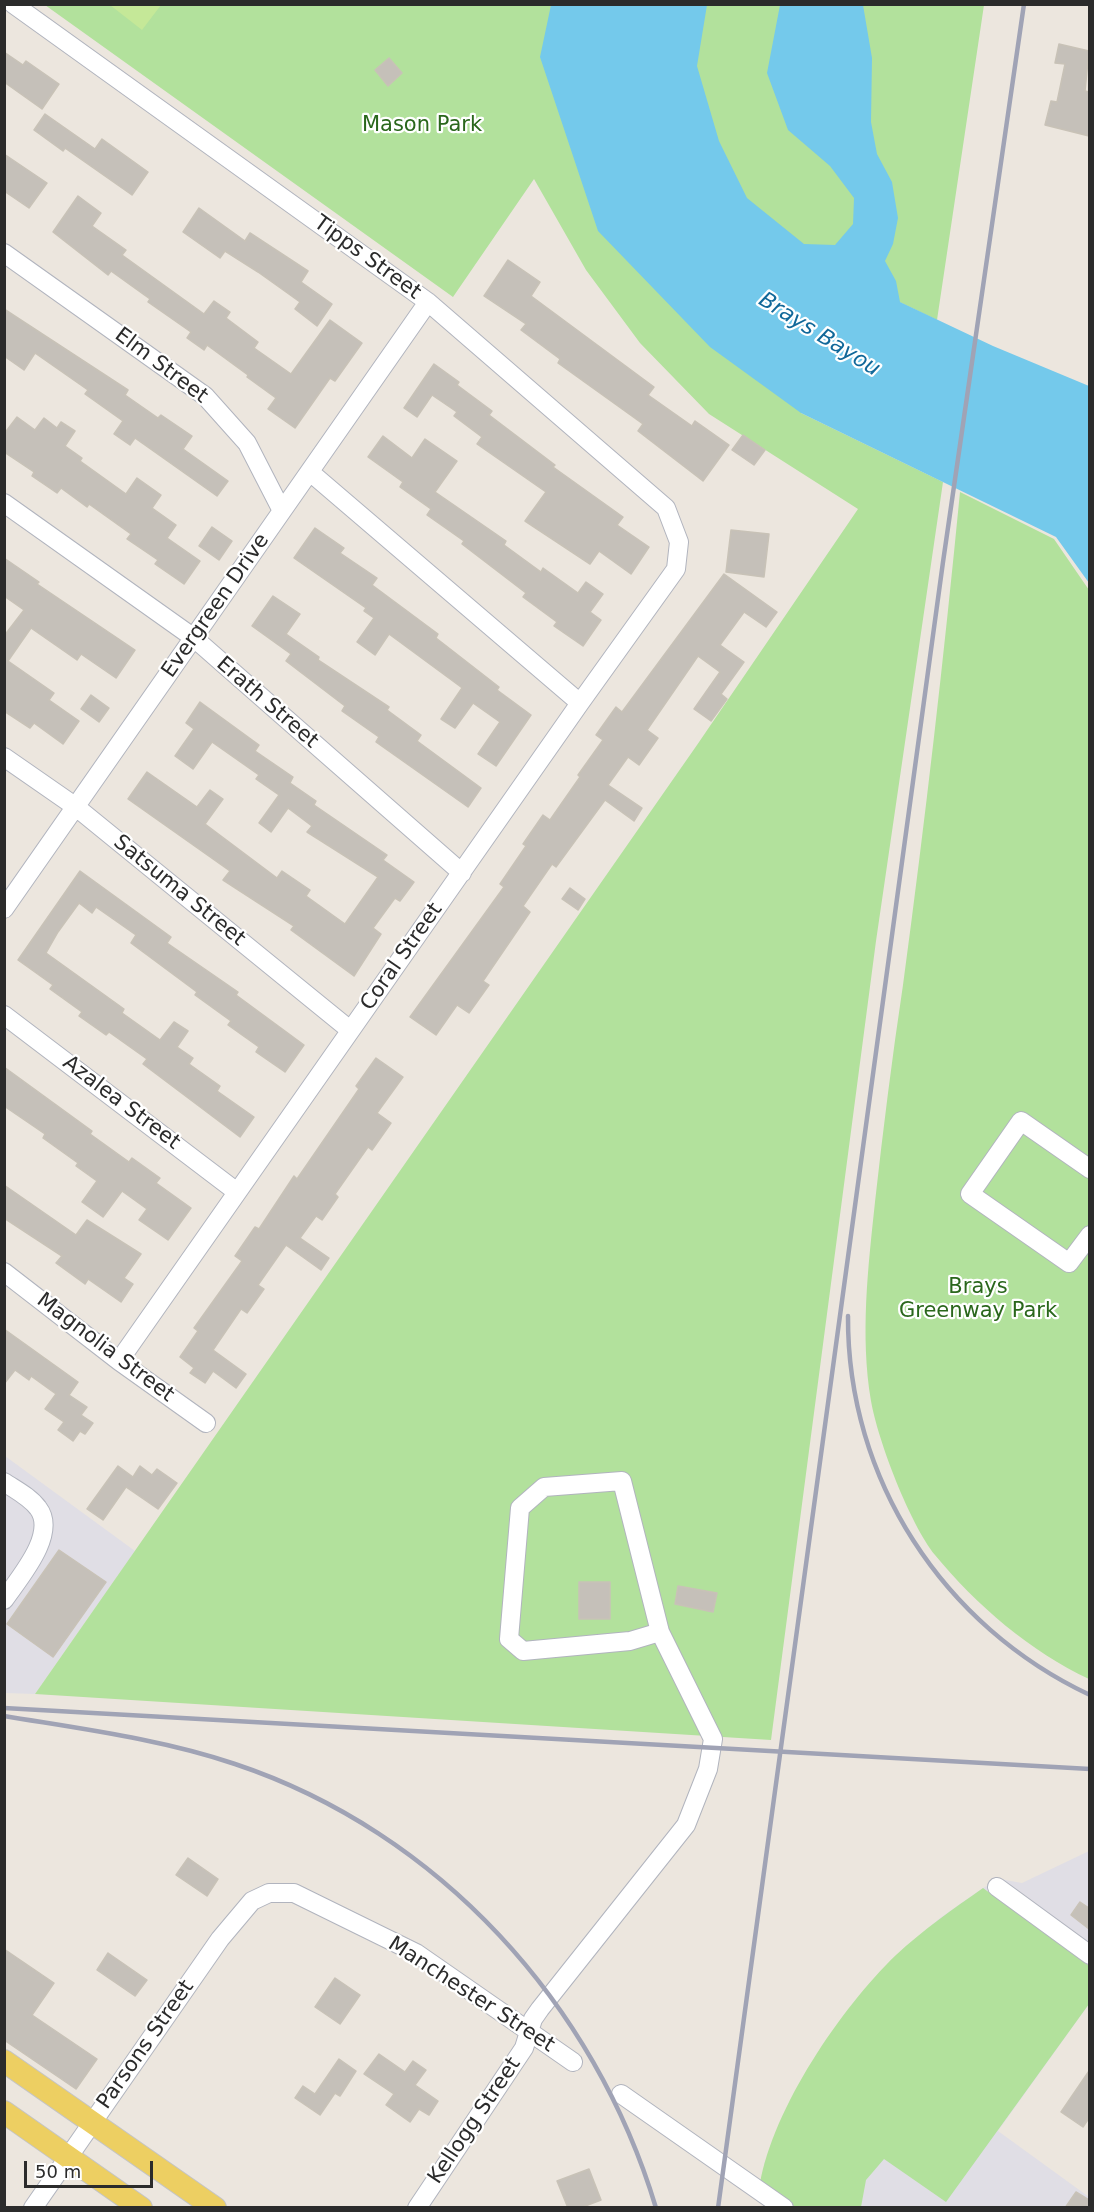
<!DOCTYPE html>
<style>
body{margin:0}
#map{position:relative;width:1094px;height:2212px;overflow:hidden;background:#ece6de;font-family:"DejaVu Sans",sans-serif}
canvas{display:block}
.frame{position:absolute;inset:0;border:6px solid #2b2b2b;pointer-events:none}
.scale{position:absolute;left:24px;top:2161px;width:129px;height:27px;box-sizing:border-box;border:3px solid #2b2b2b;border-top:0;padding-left:8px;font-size:18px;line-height:21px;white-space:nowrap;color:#2b2b2b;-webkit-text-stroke:4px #fff;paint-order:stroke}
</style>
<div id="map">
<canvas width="1094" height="2212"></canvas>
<div class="frame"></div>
<div class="scale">50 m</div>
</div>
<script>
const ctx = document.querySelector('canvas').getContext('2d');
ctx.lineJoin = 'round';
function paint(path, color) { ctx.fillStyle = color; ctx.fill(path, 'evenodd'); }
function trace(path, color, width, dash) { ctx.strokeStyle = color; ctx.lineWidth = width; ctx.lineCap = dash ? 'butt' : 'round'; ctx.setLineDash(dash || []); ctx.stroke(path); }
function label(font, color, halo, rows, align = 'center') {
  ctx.font = font + ' "DejaVu Sans",sans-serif'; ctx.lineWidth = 4.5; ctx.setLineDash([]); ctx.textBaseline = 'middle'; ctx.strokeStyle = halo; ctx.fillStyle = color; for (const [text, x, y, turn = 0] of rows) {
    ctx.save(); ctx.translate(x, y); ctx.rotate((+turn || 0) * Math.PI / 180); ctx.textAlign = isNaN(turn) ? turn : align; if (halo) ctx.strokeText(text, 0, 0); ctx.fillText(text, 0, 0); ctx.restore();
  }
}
const industrial = new Path2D(`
 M5 1456 135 1551 35 1694 5 1693Z
 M1089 1851V2004L998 2131 1089 2197V2207H795L764 2164 809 2068 855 2001 896 1956 940 1918 983 1888 1000 1879 1022 1883Z`);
const green = new Path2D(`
 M45 5H984L937 320 839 273 801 413 943 482 876 941 771 1740 35 1694 697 745 858 509 709 414 640 343 586 270 534 179 453 297Z
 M960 492 1054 539 1089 590V1679C1031 1652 976 1605 935 1555 910 1524 878 1441 871 1401 860 1335 868 1268 875 1202 883 1130 892 1058 903 985 925 821 944 657 960 492Z
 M983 1888 1089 1966V2004L946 2202 884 2159 866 2180 861 2207H795L760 2184C773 2108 841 2008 896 1955 923 1930 953 1909 983 1888Z`);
const pitch = new Path2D(`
 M110 5H161L142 30Z`);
const water = new Path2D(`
 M551 5H707L697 66 719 141 747 198 804 244 835 245 853 224 854 198 830 166 788 130 767 73 780 5H863L872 58 871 122 877 154 892 182 898 218 893 244 885 261 896 281 900 302 993 346 1089 386V583L1056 537 801 413 710 347 598 231 540 57Z`);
const building = new Path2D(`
 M1059 44 1089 51 1085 91 1089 92V136L1045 125 1051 101 1057 102 1065 64 1055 63Z
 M4 52 23 65 26 61 59 84 42 109 4 82Z
 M389 58 402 73 388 86 375 70Z
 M45 114 95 149 102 139 148 172 132 195 65 148 63 151 34 130Z
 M4 154 47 183 29 208 4 191Z
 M78 196 101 213 92 226 126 250 122 255 204 314 214 301 230 312 226 318 258 342 254 348 291 374 330 320 362 343 335 381 330 378 295 428 268 409 276 398 247 377 248 375 207 345 204 350 187 338 191 332 148 302 150 299 111 271 108 275 53 232Z
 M199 208 245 241 250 233 308 271 301 282 332 304 317 326 295 309 300 302 258 272 225 251 220 258 183 232Z
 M508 260 540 282 531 296 654 387 648 395 692 426 695 421 729 445 703 481 638 431 643 424 558 363 560 359 521 330 526 324 484 296Z
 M4 309 128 390 125 395 158 418 161 415 192 436 183 449 228 481 217 496 135 438 130 445 114 434 123 421 85 394 88 390 35 353 24 370 4 356Z
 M434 364 459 382 457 385 492 411 489 415 555 465 553 467 623 517 617 525 649 547 631 574 599 551 590 564 525 521 546 492 477 444 482 437 454 416 457 412 432 395 417 417 404 408Z
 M17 417 35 430 44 418 57 428 61 422 75 431 65 446 82 458 80 461 126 494 137 478 161 495 152 508 176 525 167 538 200 561 184 584 155 564 158 560 127 539 131 534 89 504 87 507 61 488 57 493 32 476 34 472 4 452V434Z
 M743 435 765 450 754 465 732 450Z
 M383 436 412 458 425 439 457 461 435 492 506 541 504 545 541 572 543 568 578 593 586 582 603 594 590 612 601 620 583 646 554 626 557 622 523 597 526 593 462 544 464 541 427 515 431 509 400 487 403 482 368 457Z
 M212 527 232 541 219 560 199 546Z
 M315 528 344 548 340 553 377 578 372 585 438 634 436 638 499 687 497 690 531 715 496 766 478 754 500 722 473 703 455 728 441 719 462 688 461 687 389 634 375 655 357 642 374 618 364 611 366 608 294 558Z
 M731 530 769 534 764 577 726 572Z
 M4 558 39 582 37 584 135 650 116 678 81 654 77 660 31 628 8 661 54 693 49 700 79 721 63 744 34 723 30 728 4 711V636L24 610 4 596Z
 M724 574 777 612 766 627 744 612 720 645 744 662 721 694 727 699 711 721 694 709 720 672 698 656 647 730 658 738 639 765 628 757 608 785 642 808 634 821 605 800 556 867 552 864 523 906 530 912 483 981 489 985 469 1013 457 1005 436 1035 410 1017 504 887 500 884 526 846 523 844 543 815 550 820 580 777 578 775 603 740 596 735 616 707 622 712Z
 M273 596 300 614 286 634 319 657 318 660 389 707 387 710 421 735 417 741 481 788 468 807 376 742 379 737 342 711 345 706 286 661 291 654 252 626Z
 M91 695 109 708 99 722 81 709Z
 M200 702 259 745 255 751 293 777 290 783 316 801 314 805 387 855 383 860 414 882 400 901 395 898 373 928 381 934 354 976 291 930 294 926 223 880 230 871 128 799 147 772 197 807 210 790 223 799 205 824 277 878 282 871 310 890 306 896 345 924 378 877 307 832 312 826 288 808 271 832 259 823 279 795 256 779 259 775 212 742 193 769 175 756 194 729 186 723Z
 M80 871 171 937 167 943 238 992 236 995 304 1045 285 1072 256 1052 259 1047 228 1025 231 1021 195 995 197 992 131 943 136 935 96 907 92 913 79 903 58 932 46 953 124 1009 122 1013 160 1040 174 1022 188 1031 177 1047 193 1058 189 1064 220 1086 217 1091 254 1117 240 1137 143 1064 147 1059 109 1032 106 1035 79 1016 82 1012 50 989 53 985 18 960Z
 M570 888 585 899 578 910 562 899Z
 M376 1058 403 1077 377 1113 391 1123 372 1150 368 1147 335 1194 338 1197 322 1220 316 1216 300 1238 329 1258 321 1270 286 1245 258 1285 264 1289 247 1313 241 1309 213 1350 246 1374 236 1388 213 1371 205 1383 190 1373 194 1368 180 1357 198 1331 194 1328 242 1261 235 1256 255 1227 259 1229 294 1176 297 1179 359 1089 356 1086Z
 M4 1067 92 1131 90 1134 129 1162 132 1158 160 1178 156 1183 191 1208 168 1240 139 1220 147 1209 122 1191 103 1217 82 1202 97 1181 76 1166 78 1163 43 1138 45 1134 4 1106Z
 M4 1185 76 1235 87 1220 141 1254 124 1278 133 1284 121 1302 88 1279 85 1284 56 1263 62 1256 4 1218Z
 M4 1329 78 1382 69 1395 87 1407 81 1415 93 1423 85 1434 80 1431 73 1441 58 1430 64 1422 45 1409 56 1394 31 1376 29 1380 15 1370 4 1384Z
 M118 1466 133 1477 140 1466 152 1475 157 1469 177 1483 158 1509 126 1487 103 1520 87 1509Z
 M59 1550 106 1582 53 1657 7 1624Z
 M579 1582H610V1619H579Z
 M678 1586 717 1593 713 1612 675 1604Z
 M188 1858 218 1879 207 1896 176 1875Z
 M1080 1902 1089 1908V1929L1071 1915Z
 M4 1949 54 1983 32 2015 97 2059 76 2089 4 2040Z
 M108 1953 147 1980 135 1996 97 1970Z
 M335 1978 360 1995 340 2024 315 2007Z
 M379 2054 405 2072 413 2061 426 2070 415 2085 438 2101 429 2115 419 2109 410 2122 386 2105 394 2094 364 2074Z
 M339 2059 356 2071 340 2096 335 2093 320 2115 295 2098 303 2086 315 2094Z
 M1089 2071V2118L1083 2127 1061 2112Z
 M589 2169 601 2200 580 2208H568L557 2181Z
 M1076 2192 1089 2200V2208H1065Z`);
const minor = new Path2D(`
 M13 4 428 302 666 508 679 542 676 569 580 703 119 1361
 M4 253 205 396 247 443 282 511
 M310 472 580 703
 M4 503 194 638 462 873
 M4 757 76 807 350 1030
 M4 909 428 302
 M4 1015 237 1192
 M1090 1169 1021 1121 970 1194 1069 1263 1090 1235
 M4 1272 119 1361 206 1423
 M4 1482C16 1490 30 1497 38 1508 58 1534 19 1578 4 1600
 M997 1887 1090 1955
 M621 2094 784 2208
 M33 2208 220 1939 252 1901 269 1893H294L416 1953 573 2062
 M417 2208 524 2048 533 2019 540 2009 686 1825 708 1769 713 1739 660 1632 622 1481 544 1487 520 1508 509 1639 523 1651 630 1641 660 1632`);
const major = new Path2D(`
 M4 2061 215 2208
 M4 2112 141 2208`);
const rail = new Path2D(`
 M848 1316C847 1479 943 1626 1090 1695
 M4 1708 1090 1769
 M4 1716C82 1729 161 1739 235 1764 439 1832 595 2004 656 2208
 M718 2208 943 562 1024 4`);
const parkNames = [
 ["Mason Park",422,126],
 ["Brays",978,1288],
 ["Greenway Park",978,1312]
];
const streetNames = [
 ["Tipps Street",367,258,36],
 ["Elm Street",161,366,37],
 ["Evergreen Drive",216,606,-55],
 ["Erath Street",267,703,41],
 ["Satsuma Street",179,891,39],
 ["Coral Street",402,957,-55],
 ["Azalea Street",121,1103,37],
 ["Magnolia Street",105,1348,37],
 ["Manchester Street",471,1995,33],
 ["Parsons Street",146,2045,-55],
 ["Kellogg Street",475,2121,-56]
];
const waterNames = [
 ["Brays Bayou",819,335,32]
];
paint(industrial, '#e0dee5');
paint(green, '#b2e19c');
paint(pitch, '#c5e898');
paint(water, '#74c9eb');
paint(building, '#c5c0b9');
trace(building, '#c8c2b7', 1.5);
trace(minor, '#b1b4be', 20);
trace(major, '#c4c4c4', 24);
trace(minor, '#fff', 18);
trace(major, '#edcf62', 22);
trace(rail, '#a0a3b5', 4.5);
label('21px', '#2a671c', '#fff', parkNames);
label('21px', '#2b2b2b', '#fff', streetNames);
label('italic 22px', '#116899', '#fff', waterNames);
</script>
